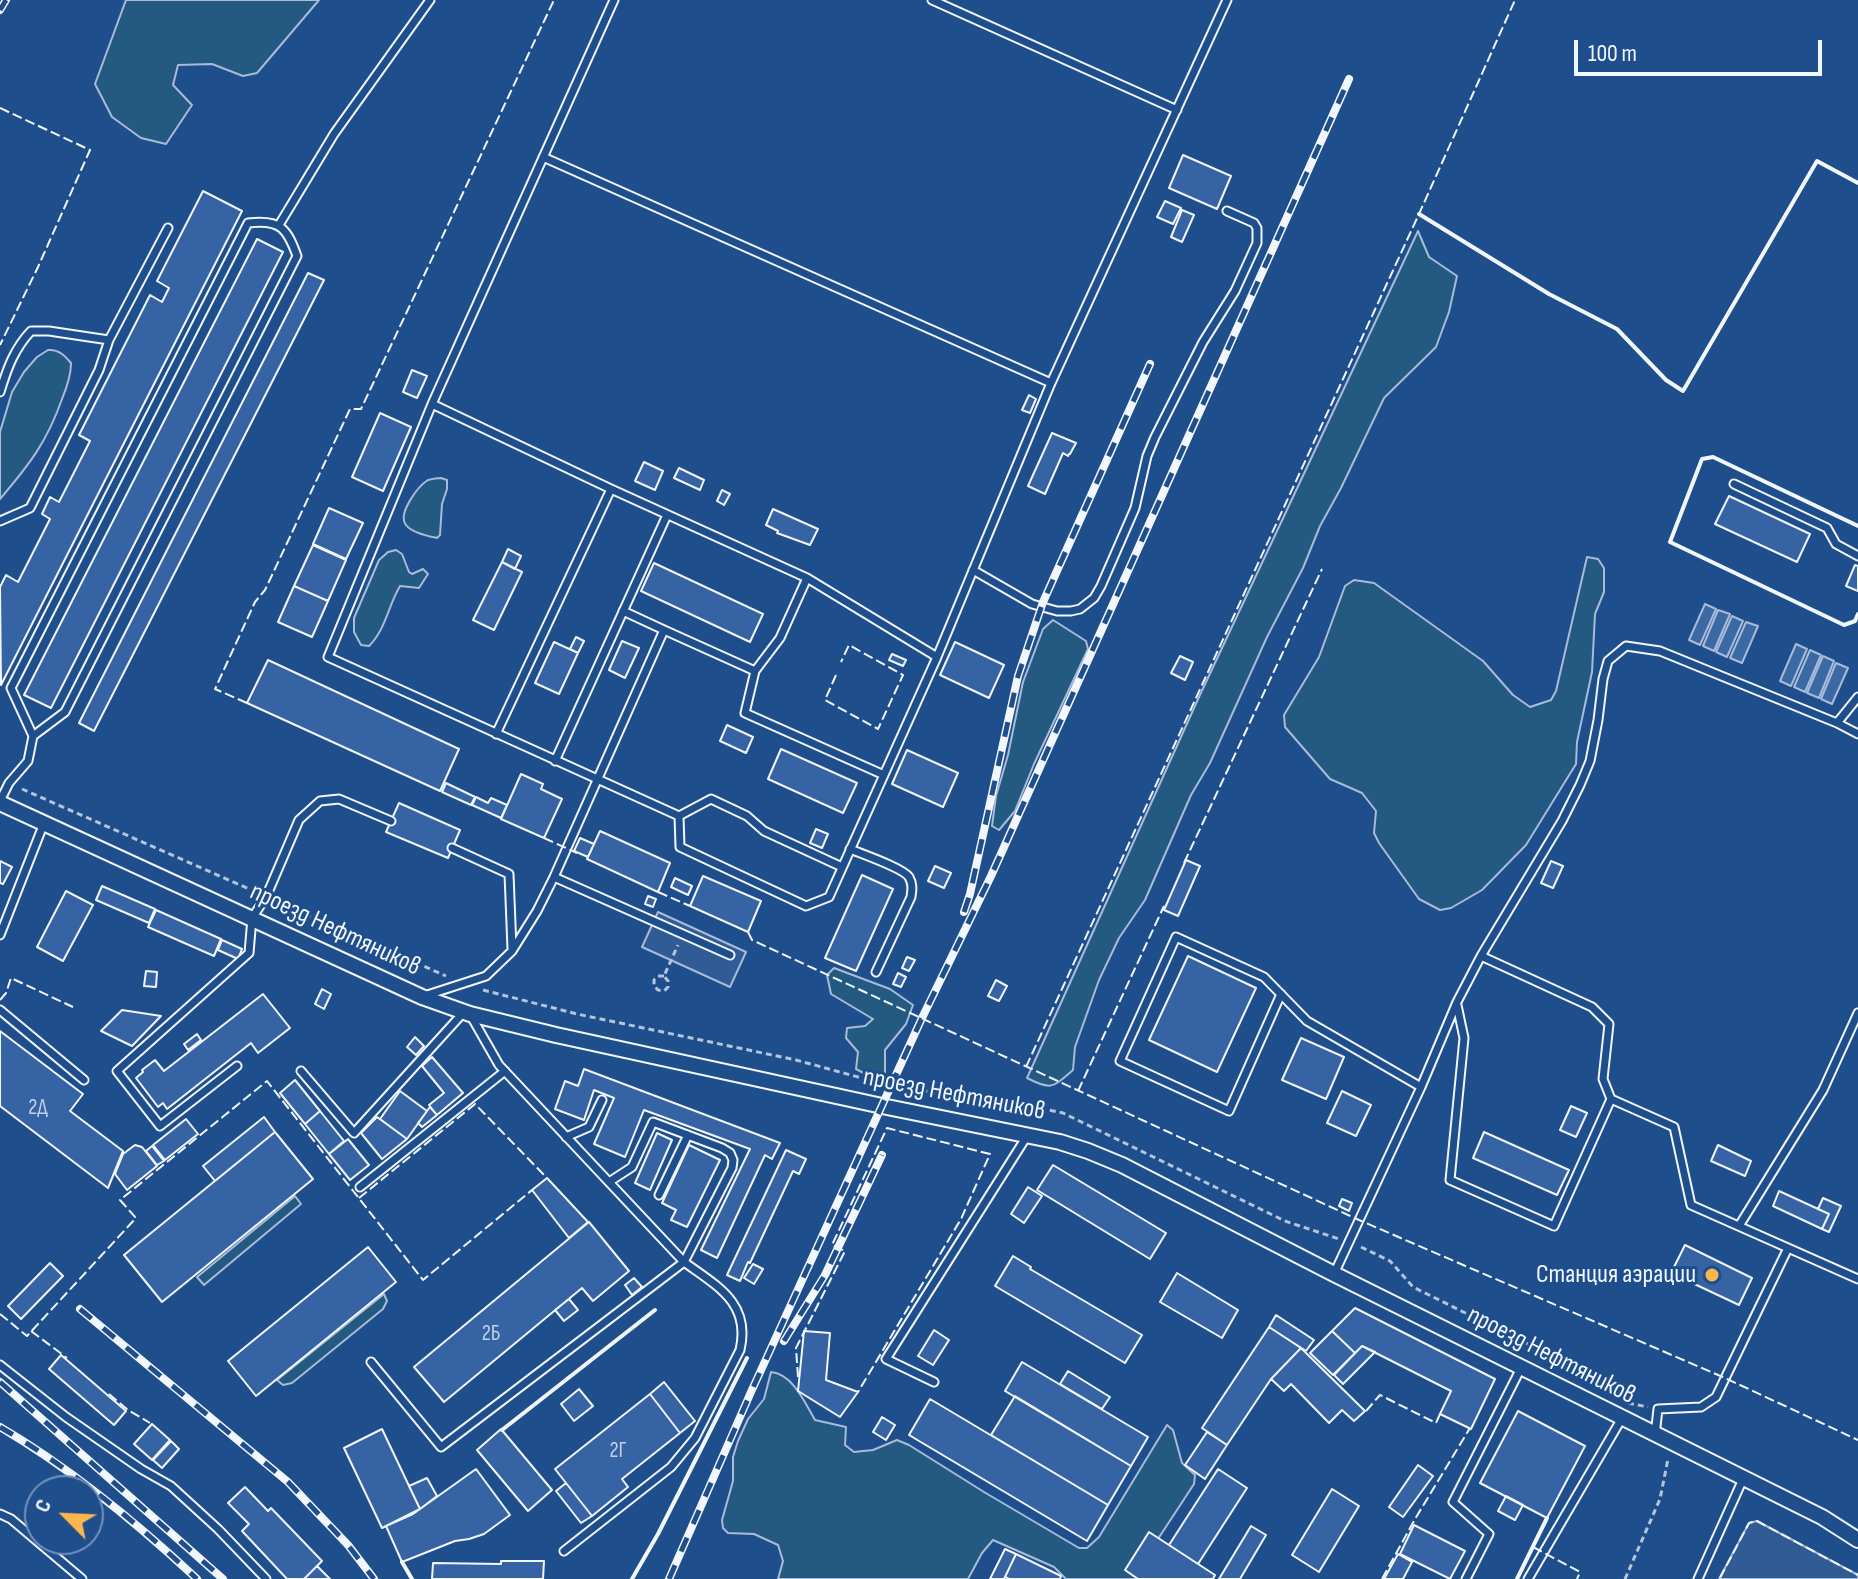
<!DOCTYPE html>
<meta charset="utf-8">
<style>
body{margin:0}
#map{position:relative;width:1858px;height:1579px;overflow:hidden;background:#1f4e8c;font-family:"Sofia Sans Condensed",sans-serif}
canvas{display:block}
.north{position:absolute;left:24px;top:1475px;width:80px;height:80px;box-sizing:border-box;background:#1f4e8c;border:2px solid #7391ba;border-radius:50%;rotate:294deg;font-size:22px;font-weight:700;line-height:32px;text-align:center;color:#f2f6ff}
.north::after{content:'';display:block;margin:auto;width:28px;height:36px;background:#ffb74d;clip-path:polygon(50% 0,100% 100%,50% 72%,0 100%)}
.scale{position:absolute;left:1574px;top:40px;width:248px;height:36px;box-sizing:border-box;border:4px solid #f2f6ff;border-top:0;padding-left:10px;font-size:24px;line-height:28px;white-space:nowrap;color:#f2f6ff;-webkit-text-stroke:6px #1f4e8c;paint-order:stroke}
</style>
<div id="map">
<canvas width="1858" height="1579"></canvas>
<div class="north">С</div>
<div class="scale">100 m</div>
</div>
<script>
const ctx = document.querySelector('canvas').getContext('2d');
ctx.lineJoin = 'round';
function paint(path, color) { ctx.fillStyle = color; ctx.fill(path, 'evenodd'); }
function trace(path, color, width, dash) { ctx.strokeStyle = color; ctx.lineWidth = width; ctx.lineCap = dash ? 'butt' : 'round'; ctx.setLineDash(dash || []); ctx.stroke(path); }
function label(font, color, halo, rows, align = 'center') {
  ctx.font = font + ' "Sofia Sans Condensed",sans-serif'; ctx.lineWidth = 6; ctx.setLineDash([]); ctx.textBaseline = 'middle'; ctx.strokeStyle = halo; ctx.fillStyle = color; for (const [text, x, y, turn = 0] of rows) {
    ctx.save(); ctx.translate(x, y); ctx.rotate((+turn || 0) * Math.PI / 180); ctx.textAlign = isNaN(turn) ? turn : align; if (halo) ctx.strokeText(text, 0, 0); ctx.fillText(text, 0, 0); ctx.restore();
  }
}
const green = new Path2D(`
 M126 0H319L257 73 243 76 212 64 178 65 173 85 192 105 166 144 141 138 112 117 95 84Z
 M1418 231 1429 257 1457 276 1449 312 1436 347 1384 398 1341 488 1320 526 1303 568 1267 637 1210 763 1191 795 1145 900 1119 938 1099 980 1075 1047 1073 1070C1053 1087 1052 1091 1027 1078L1199 697Z
 M48 350C59 349 65 356 71 363 71 376 67 387 62 399 47 442 29 465 0 499V432L12 392 24 372 37 357Z
 M441 478 447 480V489L442 504 440 535 437 538C428 536 412 533 406 525 397 514 418 486 428 480 432 479 437 478 441 478Z
 M396 550 402 554 409 572 412 574 423 569 428 574 419 588 400 586C388 606 386 629 369 646L361 645 354 632V618L379 560 388 552Z
 M1587 557 1598 559 1604 568V592L1595 614 1592 672 1577 742 1576 764 1526 845 1482 890 1451 908 1440 910 1419 899 1379 843 1374 833 1376 811 1362 793 1330 779 1285 727 1284 715 1319 657 1345 586 1354 580 1374 583 1483 661 1513 695 1530 707 1551 700 1556 691Z
 M1053 620 1086 641 1088 649 1034 764 1015 811 999 830 992 826 996 796 1008 755 1023 682 1043 629Z
 M834 968 890 989 913 1005 906 1024 885 1050V1073L873 1078 856 1069 858 1052 846 1038 847 1028 865 1026 873 1019 831 994 827 975Z
 M295 1196 301 1204 204 1285 197 1277Z
 M384 1294 387 1301 383 1309 292 1383 283 1385 277 1380Z
 M771 1372C793 1374 805 1403 815 1420L846 1427 845 1445 854 1452 873 1450 897 1440 909 1445 984 1492 1079 1548H1087L1099 1537 1167 1425 1173 1430 1182 1463 1195 1475 1194 1484 1156 1542 1155 1579H1066L1054 1567 993 1540 982 1553 968 1579H778L783 1561 778 1545 754 1534 728 1533 723 1528 722 1520 733 1481V1457L738 1441 748 1419 764 1399Z`);
const parking = new Path2D(`
 M658 912 746 952 730 987 642 947Z
 M1757 1521 1858 1575V1579H1719L1749 1523Z`);
const water = new Path2D(`
 M1705 604 1716 609 1700 645 1689 640Z
 M1718 610 1730 614 1714 651 1703 646Z
 M1732 616 1743 621 1727 657 1716 652Z
 M1746 622 1758 626 1742 663 1730 658Z
 M1796 644 1807 649 1791 686 1780 681Z
 M1810 650 1821 655 1805 692 1794 687Z
 M1823 656 1834 661 1819 698 1807 693Z
 M1836 663 1848 668 1832 704 1821 699Z`);
const building = new Path2D(`
 M1183 155 1231 176 1217 209 1169 188Z
 M203 191 242 211 1 685 0 587 6 575 18 582 50 519 42 514 50 497 59 502 90 441 79 435 150 295 162 302 169 288 157 281Z
 M1165 201 1181 208 1173 224 1157 217Z
 M1182 210 1194 215 1182 242 1171 237Z
 M257 239 283 252 51 708 24 695Z
 M308 273 324 280 94 731 79 723Z
 M412 370 427 376 417 398 403 392Z
 M1029 395 1036 399 1030 413 1022 410Z
 M380 413 411 427 383 491 352 477Z
 M1052 433 1076 443 1070 454H1069L1068 456 1063 453 1045 494 1028 486Z
 M644 462 663 471 655 490 635 481Z
 M679 468 704 480 700 490 674 478Z
 M722 490 730 494 724 505 717 501Z
 M1729 496 1810 534 1797 562 1715 524Z
 M329 508 363 523 346 559 313 544Z
 M773 509 818 529 810 545 777 533 778 531 766 525Z
 M313 545 346 560 328 601 294 586Z
 M508 549 521 556 515 569 502 562Z
 M502 562 522 572 494 630 473 620Z
 M654 563 763 614 750 642 641 591Z
 M1855 565 1858 566V591L1846 586Z
 M294 586 328 601 312 637 278 622Z
 M576 637 584 641 578 653 570 649Z
 M622 641 639 648 625 678 609 670Z
 M554 642 578 653 559 694 535 683Z
 M955 642 1004 665 989 698 940 675Z
 M892 654 906 660 903 666 889 660Z
 M1180 656 1193 662 1185 680 1171 673Z
 M268 660 459 749 440 791 247 703Z
 M727 725 753 737 746 753 720 741Z
 M781 749 857 783 843 813 768 779Z
 M907 750 958 773 943 807 892 784Z
 M521 774 543 784 541 789 562 799 544 838 501 819Z
 M446 783 475 797 471 805 442 792Z
 M476 797 488 803 491 798 507 805 501 818 472 805Z
 M399 803 460 830 448 858 386 832Z
 M816 829 828 834 822 848 810 843Z
 M600 831 670 863 658 892 587 859Z
 M580 838 594 844 588 857 574 851Z
 M1186 860 1200 866 1178 916 1164 910Z
 M0 861 12 867 3 884 0 883Z
 M1551 861 1563 866 1553 888 1541 883Z
 M935 866 951 873 944 888 928 881Z
 M862 875 893 889 856 971 825 958Z
 M703 876 761 901 748 932 690 906Z
 M675 878 692 886 688 895 671 887Z
 M102 886 155 909 149 923 96 900Z
 M66 891 93 905 63 961 37 947Z
 M648 896 656 899 653 907 645 904Z
 M156 910 221 939 214 956 148 927Z
 M222 940 242 949 238 959 218 950Z
 M1188 956 1256 988 1217 1072 1149 1040Z
 M907 957 915 960 909 971 902 968Z
 M146 971 157 972 156 987 144 986Z
 M898 973 906 977 901 987 893 984Z
 M996 980 1007 986 999 1001 988 996Z
 M322 989 331 994 324 1009 315 1004Z
 M263 994 290 1028 258 1053 251 1043 167 1109 163 1103 158 1107 136 1078 143 1072 142 1070 155 1060 164 1071Z
 M122 1010 161 1016 132 1046 101 1031Z
 M0 1031 83 1094 70 1111 123 1151 108 1188 0 1106Z
 M197 1034 201 1040 188 1050 184 1044Z
 M415 1037 424 1046 416 1055 407 1047Z
 M1301 1038 1344 1057 1326 1099 1282 1080Z
 M432 1057 463 1093 437 1115 429 1105 444 1093 422 1066Z
 M584 1069 780 1143 772 1159 765 1155 717 1258 701 1250 750 1149 644 1110 625 1157 594 1144 614 1098 594 1090 584 1120 555 1109 565 1081 578 1086Z
 M295 1080 320 1111 305 1124 280 1093Z
 M400 1091 427 1111 407 1139 380 1119Z
 M1342 1091 1371 1105 1356 1136 1327 1123Z
 M1571 1106 1587 1113 1576 1137 1560 1130Z
 M430 1107 437 1115 422 1127 418 1123Z
 M320 1111 344 1141 329 1154 305 1124Z
 M264 1117 275 1132 215 1181 203 1166Z
 M377 1117 407 1139 382 1159 361 1133Z
 M186 1119 198 1134 165 1160 153 1145Z
 M275 1132 313 1179 162 1302 124 1255Z
 M1484 1132 1569 1170 1557 1195 1473 1158Z
 M657 1133 672 1140 650 1190 635 1183Z
 M348 1139 369 1165 350 1180 329 1154Z
 M135 1145 142 1147 157 1166 127 1190 115 1174 123 1154Z
 M689 1145 720 1160 687 1227 671 1220 676 1210 662 1203Z
 M1718 1145 1751 1161 1745 1176 1711 1161Z
 M152 1146 164 1161 157 1165 146 1151Z
 M786 1150 806 1159 799 1174 793 1171 750 1263 748 1262 740 1281 727 1275Z
 M1053 1165 1166 1233 1150 1259 1037 1190Z
 M547 1178 588 1222 569 1238 532 1190Z
 M1028 1187 1042 1196 1024 1223 1011 1214Z
 M1779 1191 1829 1214 1822 1229 1773 1206Z
 M1823 1198 1841 1206 1829 1232 1822 1229 1829 1214 1818 1209Z
 M1342 1199 1352 1203 1349 1211 1339 1206Z
 M589 1222 629 1271 593 1301 582 1288 444 1402 414 1367Z
 M1685 1245 1752 1278 1739 1305 1671 1273Z
 M368 1247 396 1282 256 1396 228 1361Z
 M1013 1256 1031 1267 1030 1269 1142 1335 1125 1363 995 1286Z
 M50 1263 63 1276 21 1319 8 1306Z
 M753 1264 763 1269 754 1284 744 1278Z
 M1177 1273 1238 1310 1222 1338 1160 1302Z
 M634 1278 642 1287 632 1295 625 1285Z
 M569 1299 578 1310 564 1321 555 1310Z
 M1355 1308 1495 1379 1471 1429 1440 1414 1451 1391 1362 1346 1355 1353 1332 1331Z
 M1276 1315 1314 1340 1306 1351 1269 1327Z
 M1269 1327 1301 1348 1271 1379 1227 1445 1202 1428Z
 M934 1330 949 1340 933 1365 918 1356Z
 M804 1331 830 1333 826 1380 858 1392 840 1417 798 1391Z
 M1332 1331 1355 1353 1333 1375 1310 1353Z
 M1362 1346 1375 1352 1343 1384 1334 1375Z
 M1301 1348 1365 1411 1354 1421 1342 1410 1329 1423 1291 1384 1284 1391 1271 1379Z
 M61 1355 126 1411 114 1425 49 1369Z
 M1022 1362 1148 1437 1131 1466 1005 1391Z
 M1068 1371 1110 1397 1102 1409 1060 1384Z
 M664 1382 695 1421 680 1433 650 1394Z
 M579 1389 593 1406 574 1421 561 1404Z
 M650 1394 680 1433 622 1479 628 1487 592 1516 555 1469Z
 M1015 1396 1131 1466 1108 1505 991 1435Z
 M930 1399 1108 1505 1087 1541 909 1435Z
 M1518 1411 1585 1446 1547 1518 1480 1483Z
 M882 1417 895 1425 886 1440 873 1432Z
 M152 1424 170 1440 152 1460 134 1444Z
 M382 1429 420 1509 382 1528 344 1448Z
 M501 1429 552 1490 528 1511 477 1450Z
 M1207 1432 1227 1445 1205 1479 1185 1465Z
 M171 1441 179 1449 162 1468 153 1460Z
 M1418 1465 1433 1476 1403 1517 1389 1507Z
 M476 1469 510 1515 484 1534 469 1539 455 1541 402 1562 386 1526 413 1514Z
 M1218 1469 1247 1488 1198 1564 1169 1545Z
 M427 1478 437 1496 420 1509 409 1486Z
 M566 1483 592 1516 581 1523 556 1491Z
 M245 1487 268 1511 271 1508 322 1561 304 1579H287L242 1531 249 1524 228 1503Z
 M1332 1489 1359 1506 1319 1572 1292 1555Z
 M1506 1496 1523 1505 1515 1520 1498 1511Z
 M1414 1525 1465 1551 1450 1579 1400 1554Z
 M1251 1526 1266 1535 1240 1579H1219Z
 M1149 1532 1215 1575 1213 1579H1138L1125 1570Z
 M1005 1549 1016 1554 1005 1577 1004 1579H990Z
 M1016 1554 1061 1576 1060 1579H1009L1005 1577Z
 M1398 1554 1412 1562 1403 1579H1384Z
 M501 1561H544L543 1579H432L433 1563 501 1564Z
 M317 1566 330 1579H304Z`);
const path = new Path2D(`
 M22 789 256 892
 M278 902 446 976
 M664 976H658L654 980V986L658 990 664 991 668 987V981L664 976 678 945
 M483 990 577 1014 796 1060 891 1086 1034 1107 1063 1113 1285 1221 1339 1239
 M1361 1247 1390 1261 1413 1287 1562 1361 1604 1390
 M1628 1403 1648 1407
 M1625 1579 1660 1499 1668 1459`);
const service = new Path2D(`
 M614 0 432 404 328 657 679 816 680 847 806 906 829 897 937 657 1051 383 1227 0
 M932 0 1177 110
 M543 157 1051 383
 M279 225 334 134 430 0
 M0 392C7 369 14 349 31 331H49L109 340
 M1734 484 1827 528 1836 544 1858 556
 M0 521 30 508 99 370 109 340 168 228
 M973 570 1032 604 1057 611H1071L1080 609 1094 598 1101 586 1135 508 1147 456 1155 437 1203 342 1235 291 1257 243V228L1254 223 1227 211
 M807 578 937 657
 M623 611 664 630
 M755 671 745 713 884 775
 M1837 723 1858 734
 M496 734 611 489
 M555 761 667 515
 M0 801 9 783 28 761 33 736 65 712 297 256C287 228 280 219 248 223L11 688 33 736
 M679 816 711 799 747 816 764 831 842 867
 M452 848 509 874 512 949
 M850 849C862 854 903 868 909 877 913 884 912 890 911 897L876 972
 M554 877 730 955
 M0 935 44 823
 M1281 994 1229 1111 1120 1061 1176 937 1264 977 1307 1021 1421 1087
 M424 996 486 976 512 951 537 911 554 877 664 630 755 671 780 638 807 578 611 489 432 404
 M1457 1005 1464 1038 1450 1180 1554 1226 1611 1099 1603 1079 1609 1024 1592 1007 1481 956
 M0 1010 84 1080
 M471 1016 499 1065 684 1262C717 1286 751 1303 740 1350L695 1438 671 1467 564 1551
 M237 1066 160 1126 117 1071 249 953 252 918 266 897 299 820 320 801 339 799 391 821
 M301 1071 354 1133 463 1013
 M1611 1099 1674 1127 1691 1205 1858 1279
 M566 1137 589 1127 602 1100
 M360 1187 505 1071
 M659 1195 688 1135
 M1739 1226 1823 1090 1858 1013
 M1334 1274 1421 1087 1457 1002 1481 956 1562 821 1580 785 1590 761 1598 720 1603 679 1608 661 1626 646 1660 651 1837 723 1858 697
 M371 1362 441 1447 684 1262 732 1168 733 1160 730 1153 722 1148 653 1122 632 1167 609 1182
 M0 1365 66 1417 141 1469 171 1486 218 1529 266 1579
 M934 1382 886 1359 1027 1136
 M1655 1435 1658 1409 1701 1407 1716 1397 1788 1248
 M0 1514 11 1519 82 1579
 M1466 1579 1489 1534 1453 1502 1521 1368
 M1528 1579 1622 1418
 M1698 1579 1743 1479`);
const minor = new Path2D(`
 M0 803 422 997 470 1014 556 1035 882 1106 1060 1142 1088 1151 1122 1165 1334 1274 1822 1517 1858 1540`);
const rail = new Path2D(`
 M0 10 6 0
 M964 912 970 894 1018 676 1043 602 1150 364
 M80 1309 288 1482 348 1545 374 1579
 M784 1341 825 1275 882 1155
 M0 1382 223 1579
 M0 1427C72 1469 137 1523 197 1579
 M669 1579 751 1392 922 1018 991 876 1349 79`);
const fence = new Path2D(`
 M0 108 90 150 38 267 0 345
 M836 675 825 700 878 729 903 675 849 645 841 662
 M247 703 215 689 255 602 265 590 350 409H361L554 0
 M544 838 577 853
 M1184 863 1322 569
 M658 892 690 906
 M748 932 752 940 1359 1220 1725 1378 1858 1440
 M0 1000 6 993 11 978 73 1007
 M1026 1067 1419 214 1515 0
 M1078 1091 1164 906
 M359 1198 475 1104 547 1178
 M0 1314 27 1336 136 1218 120 1200 267 1081 423 1280 532 1190
 M31 1331 67 1358
 M798 1377 796 1348 845 1251 832 1245 887 1128 990 1154 961 1219 858 1392
 M109 1394 128 1410 150 1423
 M1366 1411 1380 1395 1436 1423 1440 1414
 M1533 1547 1580 1572 1577 1579
 M1720 1578 1749 1523 1757 1521 1858 1575
 M1382 1579 1415 1519 1470 1428`);
const wall = new Path2D(`
 M1419 214 1549 294 1617 329 1666 380 1683 391 1817 161 1858 183
 M1858 526 1713 457 1702 459 1670 542 1844 625 1855 621 1858 614
 M502 1430 655 1310
 M402 1562 412 1579
 M632 1579 658 1534 747 1358
 M1517 1579 1547 1518`);
const markers = [
 [1712,1275,8,"#ffb74d"]
];
const numberNames = [
 ["2Д",38,1108],
 ["2Б",491,1334],
 ["2Г",618,1451]
];
const streetNames = [
 ["проезд Нефтяников",335,930,25],
 ["проезд Нефтяников",954,1095,11],
 ["проезд Нефтяников",1551,1356,27]
];
const poiNames = [
 ["Станция аэрации",1696,1275]
];
paint(green, '#245a82');
trace(green, '#a8bbd7', 2);
paint(parking, '#305b95');
trace(parking, '#a8bbd7', 2);
paint(water, '#3b69a3');
trace(water, '#a8bbd7', 2);
paint(building, '#3563a3');
trace(building, '#f2f6ff', 2);
trace(service, '#f2f6ff', 11);
trace(minor, '#f2f6ff', 18);
trace(path, '#b3c4dc', 3, [6, 4]);
trace(service, '#1f4e8c', 7);
trace(minor, '#1f4e8c', 14);
trace(rail, '#f2f6ff', 8);
trace(rail, '#1f4e8c', 5, [15]);
trace(fence, '#f2f6ff', 2, [10, 4]);
trace(wall, '#f2f6ff', 4);
for (const [x, y, r, color] of markers) { const dot = new Path2D(); dot.arc(x, y, r, 0, 2 * Math.PI); ctx.fillStyle = color; ctx.fill(dot); trace(dot, '#1f4e8c', 3); }
label('22px', '#c3d1e8', null, numberNames);
label('26px', '#f2f6ff', '#1f4e8c', streetNames);
label('26px', '#f2f6ff', '#1f4e8c', poiNames, 'right');
</script>
